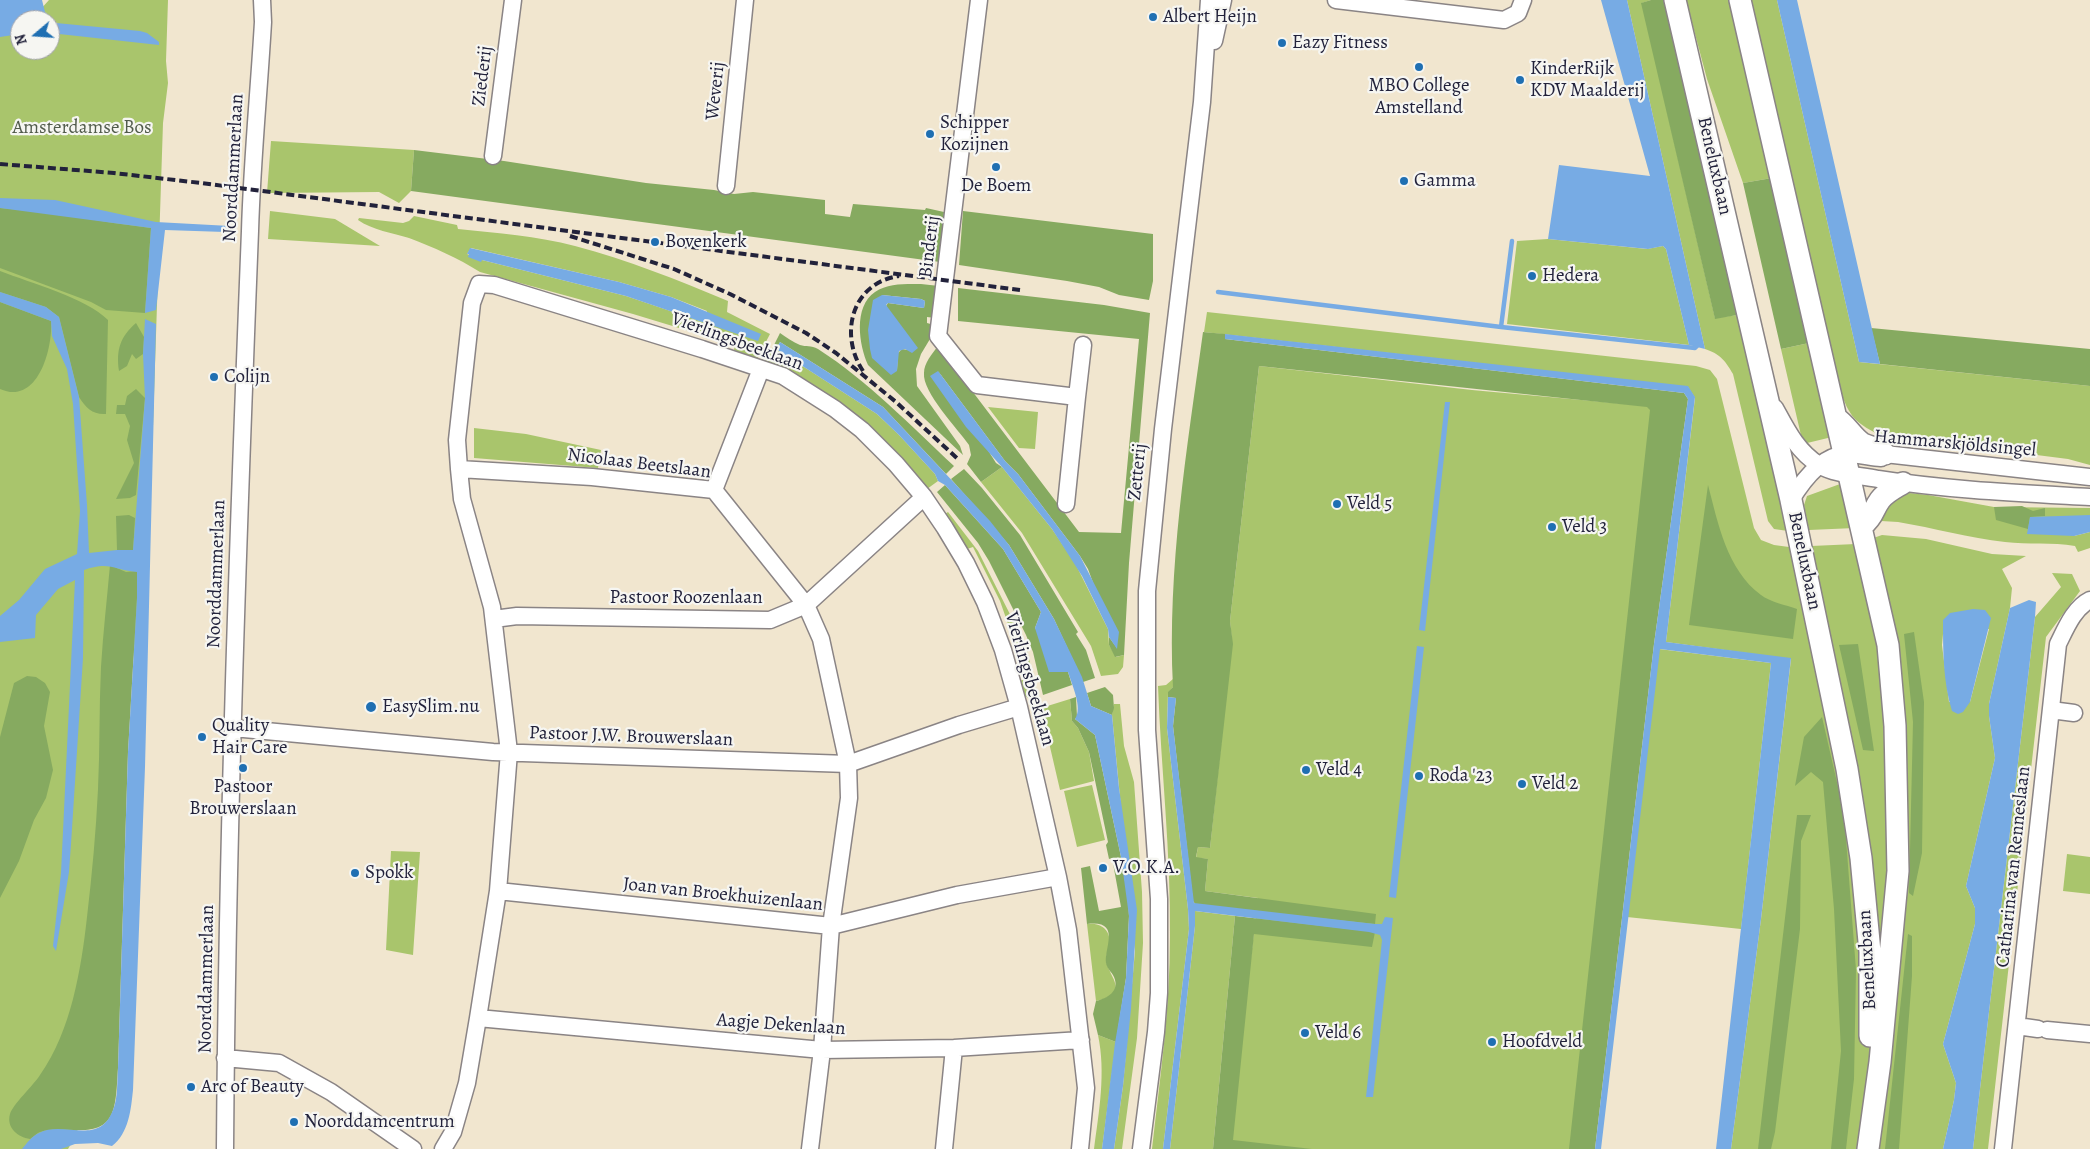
<!DOCTYPE html>
<meta charset="utf-8">
<style>
body{margin:0}
#map{position:relative;width:2090px;height:1149px;overflow:hidden;background:#f1e6cf;font-family:Alegreya,serif}
canvas{display:block}
.north{position:absolute;left:10px;top:10px;width:50px;height:50px;box-sizing:border-box;background:#f6f6f2;border:1px solid #a1a1a9;border-radius:50%;rotate:252deg;font-size:14px;font-weight:700;line-height:20px;text-align:center;color:#22223b}
.north::after{content:'';display:block;margin:auto;width:18px;height:22px;background:#1f6fb2;clip-path:polygon(50% 0,100% 100%,50% 72%,0 100%)}
</style>
<div id="map">
<canvas width="2090" height="1149"></canvas>
<div class="north">N</div>
</div>
<script>
const ctx = document.querySelector('canvas').getContext('2d');
ctx.lineJoin = 'round';
function paint(path, color) { ctx.fillStyle = color; ctx.fill(path, 'evenodd'); }
function trace(path, color, width, dash) { ctx.strokeStyle = color; ctx.lineWidth = width; ctx.lineCap = dash ? 'butt' : 'round'; ctx.setLineDash(dash || []); ctx.stroke(path); }
function label(font, color, halo, rows, align = 'center') {
  ctx.font = font + ' Alegreya,serif'; ctx.lineWidth = 4.5; ctx.setLineDash([]); ctx.textBaseline = 'middle'; ctx.strokeStyle = halo; ctx.fillStyle = color; for (const [text, x, y, turn = 0] of rows) {
    ctx.save(); ctx.translate(x, y); ctx.rotate((+turn || 0) * Math.PI / 180); ctx.textAlign = isNaN(turn) ? turn : align; if (halo) ctx.strokeText(text, 0, 0); ctx.fillText(text, 0, 0); ctx.restore();
  }
}
const green = new Path2D(`
 M49 0H168L166 61 168 83 163 123 150 517 77 1134 68 1149H0V23L20 25V50H50V20H31Z
 M1627 0H1651L1642 3 1715 318 1737 315 1788 531 1774 529 1768 521 1733 374C1725 360 1720 354 1705 349Z
 M1686 0H1729L1772 178 1743 183 1707 79Z
 M1751 0H1777L1859 362 2090 386V465L2068 459 1880 435C1851 421 1849 414 1838 385Z
 M271 141 414 150 411 191 399 203 379 192 267 193Z
 M270 211 335 219 380 246 268 239Z
 M414 216 457 225 458 229C497 233 537 236 575 246 628 260 678 280 728 301L727 312 770 334 757 359 734 350 735 345 633 314 480 272C458 258 433 247 409 238 393 233 372 230 358 220L359 218 403 223 409 221ZM471 248 619 282 671 297 707 311 703 322 626 296 482 260 467 254Z
 M1548 239 1647 249 1663 246 1666 249 1689 345 1507 324 1517 241Z
 M1207 312 1696 366 1710 370 1717 379 1754 528 1761 540 1774 545 1789 547 1856 544 1882 535 1926 539 1992 554 2026 556 2002 569 2012 588 2010 608 1989 704V716L1995 758 1966 886 1975 908V924L1943 1044 1956 1083 1954 1100 1943 1149H1731L1761 919 1791 659 1666 642 1695 398 1688 387 1204 332ZM1989 629 1970 702H1949L1942 645 1943 634Z
 M1809 343 1832 437 1803 444 1781 349Z
 M773 347 877 414 899 435 935 474 938 481 927 489 889 445 868 426 765 362Z
 M1259 366 1472 390 1658 407 1592 1149H1274L1229 1143 1258 898 1205 891 1208 859 1196 858 1198 847 1210 848 1232 641 1230 621Z
 M988 407 1038 412 1035 449 1019 448Z
 M474 428 526 434 601 450 598 468 474 458Z
 M1002 467 1052 529 1075 563 1108 629 1109 645 1116 657 1124 655 1123 667 1118 674 1101 676 1091 646 1022 533 981 482Z
 M1840 484 1855 528 1809 530 1804 505 1807 496Z
 M1909 493 1928 495 1994 507 2090 508V515L2074 536 2090 532V548L2078 552 2075 546C2052 542 2028 545 2005 542 1969 538 1934 528 1898 522L1881 521C1884 505 1894 500 1909 493Z
 M948 512 978 551 1021 636 1027 650 1038 696 1028 698 1023 694 1020 681 1027 678 1000 601 973 547 967 549 945 514Z
 M2052 573 2072 574 2080 591 2046 637 1988 1149H1973L2035 617 2061 587Z
 M1659 649 1771 663 1741 929 1627 917Z
 M1173 679V687L1168 693 1167 728 1188 909 1189 929 1163 1149H1152C1160 1079 1170 1008 1170 937 1171 853 1161 769 1158 686L1166 685Z
 M1070 699 1072 721 1078 728 1089 752 1094 781 1060 790 1041 708Z
 M1114 704H1120L1124 746 1134 782 1142 892 1143 943 1137 1038 1122 1149H1114L1123 1086 1135 951 1112 715Z
 M1092 785 1105 840 1077 847 1064 791Z
 M391 851 420 852 413 955 386 950Z
 M2067 854 2090 857V894L2063 891Z
 M1195 911 1235 916 1213 1149H1170L1195 926Z
 M1087 924C1103 922 1112 932 1109 947 1108 951 1106 955 1106 959 1107 976 1133 993 1096 1001Z
 M1098 1035 1116 1042 1102 1149H1094C1099 1111 1106 1073 1098 1035Z`);
const forest = new Path2D(`
 M1651 0H1664L1737 315 1715 319 1641 3Z
 M414 150 504 161 646 183 714 190 734 194 753 192 825 200V214L850 217 853 204 925 210 926 208 944 212 940 262 411 191Z
 M1772 178 1809 343 1781 349 1743 183Z
 M0 208C51 212 101 222 151 228L145 313 106 310 91 302 0 268Z
 M963 211 1153 234V281L1149 300 1119 295 1099 287 1067 281 959 265Z
 M0 271C31 283 86 298 108 320L106 414C93 415 86 408 79 397L59 317 46 307 0 292Z
 M921 284 939 286 935 318 927 317V323L934 325 930 339 921 354 916 369 917 386 960 446 963 455 868 365C859 345 853 307 875 292 888 283 906 284 921 284ZM882 295 921 299 925 301 924 308 888 303 886 306 908 350 902 349 898 353 897 370Z
 M958 288 1104 305 1150 313 1129 563 1124 655 1115 657 1109 645V637L1117 648 1088 569 1080 556 1018 474 1005 461 938 371 996 463 1002 467 981 482 967 464 971 455 969 445C958 429 922 392 924 373 924 363 932 354 938 346L1079 532 1121 533 1139 339 958 321Z
 M0 302 51 321C53 348 38 406 0 389Z
 M136 323 144 337 143 354 136 359 132 354 127 366 119 371C116 350 120 337 136 323Z
 M1871 328 2090 349V386L1880 364Z
 M1203 332 1225 334V339L1684 393 1688 399 1654 644 1595 1149H1569L1650 410 1647 407 1259 366 1230 621 1233 644 1210 848 1198 847 1196 857 1208 859 1205 891 1376 914 1375 924 1196 905 1193 901 1173 726 1176 698 1168 697V692L1173 687C1167 568 1187 449 1203 332Z
 M780 333C786 337 793 342 800 345 806 347 811 345 818 349 868 381 911 426 954 466L946 474 883 407 780 342 776 349 773 347Z
 M136 389 145 398 136 495 130 498 116 499 134 463 127 440 130 426 125 414H116L117 405H125L127 396Z
 M964 469 982 488 1020 535 1078 632 1076 634 1086 650 1095 678 1083 682 1054 619 1009 545 951 479Z
 M945 485 1003 549 1041 612 1035 628 1068 672 1072 685 1043 695 1033 652 1026 635 989 561 978 543 937 492Z
 M1708 485C1718 523 1727 570 1761 595 1770 602 1786 605 1797 609L1793 639 1689 625Z
 M2022 506 2033 511 2045 508V516L2030 517 2028 529 1996 520 1994 507Z
 M129 515 135 518 133 551 117 550 116 516Z
 M110 565 126 572 137 571V598L128 752 118 1068C117 1081 117 1095 114 1107 105 1144 65 1123 40 1132 37 1133 33 1137 30 1139 18 1137 6 1128 10 1114 13 1104 33 1086 40 1075 56 1052 66 1026 73 999 80 972 84 944 87 917 92 874 96 832 98 789 100 748 99 708 101 667 103 633 107 599 110 565Z
 M1914 632 1924 702 1922 853 1913 896 1909 893 1913 722 1904 634Z
 M1858 644 1874 751 1863 750 1839 645Z
 M27 676 36 677 45 683 50 692 44 726 53 770 46 798 34 820 19 861 0 898V737L14 683Z
 M1105 687 1113 695 1114 708 1112 715 1091 706 1087 693Z
 M1076 697 1077 717 1075 719 1095 735 1121 857 1128 899 1129 916 1126 978 1116 1042 1098 1035 1093 1014 1096 1001C1108 998 1120 991 1114 977 1112 972 1107 969 1106 963 1104 948 1122 920 1087 924L1081 868 1090 866 1099 911 1121 907 1112 858 1109 859 1106 845 1108 842 1089 752 1078 728 1072 721 1070 699Z
 M1822 717 1844 813 1856 970 1854 1079 1846 1149H1831L1841 1051 1834 909 1823 782 1811 772 1795 786 1804 737Z
 M1797 815H1811L1801 841 1800 929 1775 1132 1771 1149H1758Z
 M1235 916 1375 932 1372 947 1254 934 1233 1140 1312 1149H1213Z
 M1908 934 1912 936V976L1899 1149H1885Z`);
const water = new Path2D(`
 M0 0H42L45 12 56 23 140 31 147 33 159 42V45L50 33V20H20V34L0 37Z
 M1601 0H1627L1705 349 1689 345 1666 249 1663 246 1648 249 1548 239 1559 165 1650 176Z
 M1777 0H1797L1880 364 1859 362Z
 M0 198 55 200 156 222 230 226 225 232 165 230 156 310 145 313 151 228 0 208Z
 M470 248 619 282 671 297 761 334 758 341 626 296 482 260 481 262 468 257 469 254H467Z
 M0 292 46 307 59 317 79 397 87 505 89 553 117 550H133L145 398 143 354 145 319 156 324 145 767 133 1090C131 1109 129 1133 112 1146L98 1143 75 1144 61 1149H22C27 1143 32 1136 39 1133 64 1120 99 1147 113 1110 118 1098 117 1081 118 1068L128 752 137 598V572C113 570 110 561 84 570L83 658 71 844 69 872 56 951 53 946 61 873 75 580 58 589 36 615 35 638 0 642V616L19 600 45 569 77 554 80 511 73 404 67 369 52 336 51 321 0 302Z
 M882 295 921 299 925 301 924 308 888 303 886 305 918 348 912 353 905 349 899 351 897 371 891 375 872 358 870 349 868 330 873 300Z
 M1225 334 1688 386 1695 397 1666 642 1791 658 1761 919 1731 1149H1716L1771 663 1660 649 1601 1149H1595L1654 644 1688 399 1684 393 1225 339Z
 M780 342 883 407 990 521 1009 545 1054 619 1082 677 1091 706 1112 715 1119 788 1137 910 1131 1009 1123 1086 1114 1149H1102L1115 1043 1126 978 1129 916 1121 857 1095 735 1075 719C1083 708 1072 685 1068 672H1049L1035 628 1041 612 1003 549 945 485 938 481 935 474 899 435 877 414 776 349Z
 M938 371 1005 461 1018 474 1080 556 1119 632 1117 649 1109 637 1108 629 1082 576 1052 529 1002 467 966 427 930 376Z
 M1445 402H1450L1425 631 1419 630Z
 M2090 515V532L2074 536 2027 534 2030 517Z
 M2029 600 2036 602 2035 617 1973 1149H1943L1954 1100 1956 1083 1943 1044 1975 924V908L1966 886 1995 758 1989 716V704L2010 608Z
 M1973 609 1985 610 1991 618 1970 702 1963 712 1958 714 1952 711C1943 682 1943 650 1943 620L1950 613Z
 M1417 646 1424 647 1396 898 1389 897Z
 M1168 697 1176 698 1173 726 1194 903 1375 924H1382L1385 917 1393 918 1373 1097H1366L1382 940 1380 935 1369 932 1195 911V926L1170 1149H1163L1189 929 1188 909 1167 728Z`);
const stream = new Path2D(`
 M1218 292 1501 327 1512 241
 M1501 327 1695 348 1698 345`);
const minor = new Path2D(`
 M979 0 938 336 977 385 1077 397 1066 504
 M1336 0 1504 20 1518 13 1523 0
 M1214 41 1223 0
 M493 156 513 0
 M726 186 745 0
 M1077 397 1083 345
 M1775 408C1787 430 1797 451 1819 465 1836 475 1858 475 1878 479 1948 490 2019 493 2090 497
 M459 469 592 477 714 490 806 605 821 639 848 764 849 798 831 926 822 1050 810 1149
 M714 490 761 369
 M1791 500C1803 480 1821 456 1846 454 1857 454 1870 457 1881 458L1885 454 2090 477
 M494 619 517 616 770 620 806 605 924 497
 M2051 710 2074 713
 M233 728 493 752 848 764 959 725 1019 707
 M498 891 831 926 957 895 1058 877
 M478 1018 822 1050 954 1048 1081 1040
 M2017 1026 2038 1029
 M2047 1030 2090 1034
 M225 1058 279 1063 331 1092 413 1149
 M225 1149C227 843 238 537 250 231 252 161 259 91 263 22L262 0
 M443 1149 453 1132 467 1083 478 1018 498 891 509 752 492 607 462 499 459 469 457 440 472 303 479 284 494 285 702 349 783 376 835 409 862 430 896 464 924 497 945 528 966 563 985 602 1003 650 1019 707 1058 877 1068 930 1086 1088 1080 1149
 M944 1149 954 1048
 M1141 1149 1156 1032 1159 993V899L1147 730V591L1163 429 1202 102 1209 0
 M2003 1149 2058 644C2066 628 2074 608 2090 600`);
const major = new Path2D(`
 M1675 0 1791 500 1847 769 1861 858 1870 952V1036
 M1740 0 1888 645 1895 726 1898 871 1880 1062 1868 1149
 M1836 418C1847 425 1852 437 1863 444 1871 448 1879 447 1885 454
 M1862 526C1875 515 1872 511 1880 500 1886 492 1895 488 1903 483`);
const rail = new Path2D(`
 M0 164 114 173 201 183 1020 290
 M570 236 674 269 730 294 806 333 836 353 896 402 959 460
 M863 371C839 335 851 283 899 276`);
const markers = [
 [1153,17,5,"#1f6fb2"],
 [1282,43,5,"#1f6fb2"],
 [1419,67,5,"#1f6fb2"],
 [1520,80,5,"#1f6fb2"],
 [930,134,5,"#1f6fb2"],
 [996,167,5,"#1f6fb2"],
 [1404,181,5,"#1f6fb2"],
 [655,242,5,"#1f6fb2"],
 [1532,276,5,"#1f6fb2"],
 [214,377,5,"#1f6fb2"],
 [1337,504,5,"#1f6fb2"],
 [1552,527,5,"#1f6fb2"],
 [371,707,6,"#1f6fb2"],
 [202,737,5,"#1f6fb2"],
 [243,768,5,"#1f6fb2"],
 [1306,770,5,"#1f6fb2"],
 [1419,776,5,"#1f6fb2"],
 [1522,784,5,"#1f6fb2"],
 [1103,868,5,"#1f6fb2"],
 [355,873,5,"#1f6fb2"],
 [1305,1033,5,"#1f6fb2"],
 [1492,1042,5,"#1f6fb2"],
 [191,1087,5,"#1f6fb2"],
 [294,1122,5,"#1f6fb2"]
];
const poiNames = [
 ["Albert Heijn",1163,17],
 ["Eazy Fitness",1292,43],
 ["KinderRijk",1530,69],
 ["KDV Maalderij",1530,91],
 ["MBO College",1419,86,"center"],
 ["Amstelland",1419,108,"center"],
 ["Schipper",940,123],
 ["Kozijnen",940,145],
 ["Gamma",1414,181],
 ["De Boem",996,186,"center"],
 ["Bovenkerk",665,242],
 ["Hedera",1542,276],
 ["Colijn",224,377],
 ["Veld 5",1347,504],
 ["Veld 3",1562,527],
 ["EasySlim.nu",382,707],
 ["Quality",212,726],
 ["Hair Care",212,748],
 ["Veld 4",1316,770],
 ["Roda '23",1429,776],
 ["Veld 2",1532,784],
 ["Pastoor",243,787,"center"],
 ["Brouwerslaan",243,809,"center"],
 ["V.O.K.A.",1113,868],
 ["Spokk",365,873],
 ["Veld 6",1315,1033],
 ["Hoofdveld",1502,1042],
 ["Arc of Beauty",201,1087],
 ["Noorddamcentrum",304,1122]
];
const streetNames = [
 ["Ziederij",483,76,-83],
 ["Weverij",716,91,-84],
 ["Beneluxbaan",1714,166,77],
 ["Noorddammerlaan",234,168,-87],
 ["Binderij",930,247,-83],
 ["Vierlingsbeeklaan",737,342,20],
 ["Hammarskjöldsingel",1955,444,5],
 ["Nicolaas Beetslaan",639,464,7],
 ["Zetterij",1138,472,-84],
 ["Beneluxbaan",1804,561,78],
 ["Noorddammerlaan",217,574,-88],
 ["Pastoor Roozenlaan",686,598],
 ["Vierlingsbeeklaan",1029,679,74],
 ["Pastoor J.W. Brouwerslaan",631,737,2],
 ["Catharina van Renneslaan",2014,867,-84],
 ["Joan van Broekhuizenlaan",723,895,6],
 ["Beneluxbaan",1868,960,-93],
 ["Noorddammerlaan",207,979,-89],
 ["Aagje Dekenlaan",781,1025,4]
];
const parkNames = [
 ["Amsterdamse Bos",82,128]
];
paint(green, '#a9c56c');
paint(forest, '#86aa60');
paint(water, '#77abe4');
trace(stream, '#77abe4', 4.5);
trace(minor, '#8a8485', 19);
trace(major, '#8a8485', 24);
trace(minor, '#fff', 16);
trace(major, '#fff', 21);
trace(rail, '#22223b', 4, [8, 4]);
for (const [x, y, r, color] of markers) { const dot = new Path2D(); dot.arc(x, y, r, 0, 2 * Math.PI); ctx.fillStyle = color; ctx.fill(dot); trace(dot, '#f6f6f2', 2); }
label('19px', '#22223b', '#f6f6f2', poiNames, 'left');
label('19px', '#22223b', '#f6f6f2', streetNames);
label('19px', '#515b4c', '#f6f6f2', parkNames);
</script>
